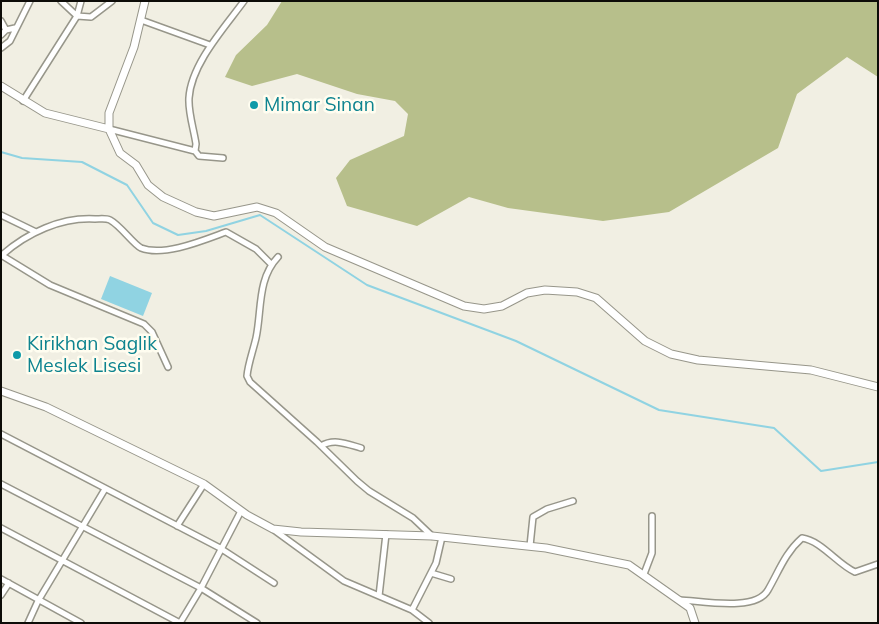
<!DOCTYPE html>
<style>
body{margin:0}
#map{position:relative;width:879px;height:624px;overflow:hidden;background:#f1efe3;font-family:Mulish,sans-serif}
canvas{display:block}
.frame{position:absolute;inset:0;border:2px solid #0d0c08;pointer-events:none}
</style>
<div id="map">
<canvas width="879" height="624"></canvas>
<div class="frame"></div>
</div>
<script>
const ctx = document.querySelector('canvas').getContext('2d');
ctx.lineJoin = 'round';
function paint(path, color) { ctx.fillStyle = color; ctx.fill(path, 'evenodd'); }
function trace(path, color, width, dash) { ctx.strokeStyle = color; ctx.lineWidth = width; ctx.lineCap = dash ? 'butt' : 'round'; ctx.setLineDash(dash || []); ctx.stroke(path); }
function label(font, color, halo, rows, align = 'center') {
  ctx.font = font + ' Mulish,sans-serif'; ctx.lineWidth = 5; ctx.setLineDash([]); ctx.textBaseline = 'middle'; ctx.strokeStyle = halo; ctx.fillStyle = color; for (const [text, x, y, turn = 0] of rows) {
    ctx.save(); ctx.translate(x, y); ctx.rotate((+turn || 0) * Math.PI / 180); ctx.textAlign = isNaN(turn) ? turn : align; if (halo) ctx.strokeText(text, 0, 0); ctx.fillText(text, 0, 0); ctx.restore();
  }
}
const forest = new Path2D(`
 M282 1H878V77L847 57 797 94 778 148 669 212 603 221 508 208 469 197 417 226 347 206 336 178 350 160 404 136 408 114 395 101 357 94 297 74 252 86 225 77 236 55 267 25Z`);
const water = new Path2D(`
 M110 276 152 293 143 316 101 299Z`);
const stream = new Path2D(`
 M1 152 22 158 82 162 127 185 153 223 178 235 206 231 260 215 367 285 516 341 659 410 774 428 821 471 878 462`);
const minor = new Path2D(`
 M61 1 77 16 91 17 112 1
 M141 20 210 45
 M1 21 6 30
 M1 35 6 30 15 28
 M1 48 10 41 30 1
 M23 101 77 16 81 1
 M109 129 195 151 196 144C194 130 188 112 189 98 191 64 225 27 244 1
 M195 151 199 156 223 158
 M1 215 36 232
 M1 255 50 285 144 324 152 332 168 367
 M2 255C27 233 61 217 95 219 100 219 106 218 110 220 121 226 133 244 141 248 164 257 204 240 226 232L256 249 271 264
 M278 257C257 279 262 310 256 338 253 351 248 364 247 376L250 382 317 442 357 481 369 491 413 518 432 536
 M1 434 220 548 274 583
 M321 446C334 438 347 444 361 448
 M1 484 201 588 257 623
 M177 526 204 484
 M1 528 180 623
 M274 530 344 581 412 610 429 623
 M530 546 533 517 547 509 573 501
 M431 573 451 579
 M644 574 652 553V516
 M1 579 81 623
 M1 595 9 583
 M379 596 386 534
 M680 600C702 601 756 612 768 590 779 571 785 553 802 538 822 541 837 564 855 572L878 564
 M412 610 436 563 442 537
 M28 623 38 601 105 489
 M180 623 201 588 241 511`);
const tertiary = new Path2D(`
 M145 1 134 47 109 113V129L120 153 136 165 148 185 163 197 196 212 214 216 257 207 276 213 325 247 464 306 484 309 502 306 527 293 545 290 577 292 596 298 645 341 671 354 698 360 811 370 878 387
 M1 86 45 113 109 129
 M1 391 46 407 204 484 247 515 273 529 301 532 432 536 546 548 629 565 690 608 695 623`);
const markers = [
 [254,105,5,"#0f9aa8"],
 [17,355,5,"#0f9aa8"]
];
const cultureNames = [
 ["Mimar Sinan",264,105],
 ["Kirikhan Saglik",27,344],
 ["Meslek Lisesi",27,366]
];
paint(forest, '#b7bf8b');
paint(water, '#90d3e2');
trace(stream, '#90d3e2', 2);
trace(minor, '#97968a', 8);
trace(tertiary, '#97968a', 9);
trace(minor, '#fff', 5);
trace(tertiary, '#fff', 7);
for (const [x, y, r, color] of markers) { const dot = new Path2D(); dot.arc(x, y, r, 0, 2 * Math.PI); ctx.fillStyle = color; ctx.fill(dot); trace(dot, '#fffdf0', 2); }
label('19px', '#0d838f', '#fffdf0', cultureNames, 'left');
</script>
